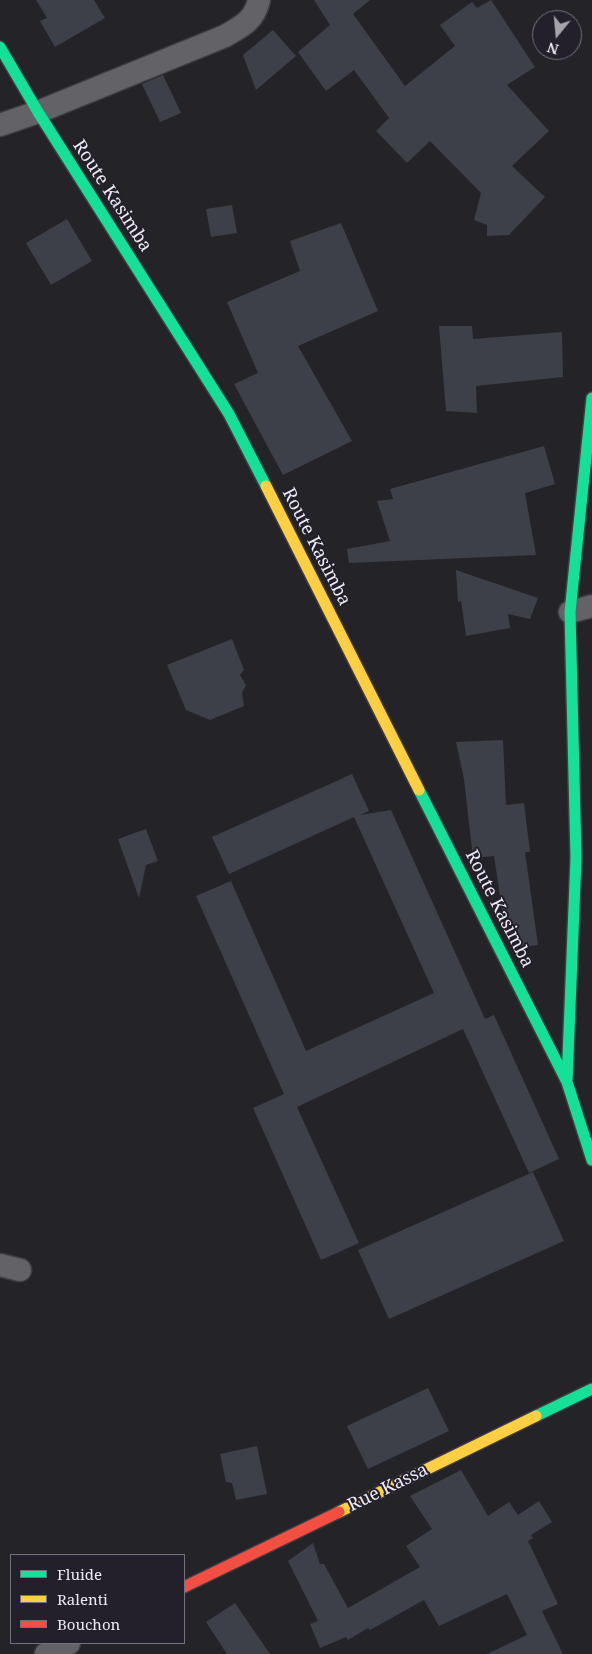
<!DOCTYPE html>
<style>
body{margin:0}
#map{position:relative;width:592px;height:1654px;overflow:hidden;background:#242328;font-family:"Noto Serif",serif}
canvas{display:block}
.legend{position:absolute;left:10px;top:1554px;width:175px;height:90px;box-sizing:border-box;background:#23202b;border:1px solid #73717b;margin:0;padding:6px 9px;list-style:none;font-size:15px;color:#eceaf2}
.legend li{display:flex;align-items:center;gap:10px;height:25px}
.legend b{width:25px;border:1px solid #73717b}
.north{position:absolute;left:532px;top:10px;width:50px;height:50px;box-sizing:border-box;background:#23202b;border:1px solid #73717b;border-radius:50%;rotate:197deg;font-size:14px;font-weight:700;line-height:20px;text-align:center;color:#eceaf2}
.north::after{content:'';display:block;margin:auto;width:18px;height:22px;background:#a6a4ab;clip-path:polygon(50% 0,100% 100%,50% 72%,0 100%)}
</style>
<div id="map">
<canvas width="592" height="1654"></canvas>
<ul class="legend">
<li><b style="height:6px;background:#16e098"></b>Fluide</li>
<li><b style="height:6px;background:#ffcf43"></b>Ralenti</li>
<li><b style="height:6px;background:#f24e42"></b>Bouchon</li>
</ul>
<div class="north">N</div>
</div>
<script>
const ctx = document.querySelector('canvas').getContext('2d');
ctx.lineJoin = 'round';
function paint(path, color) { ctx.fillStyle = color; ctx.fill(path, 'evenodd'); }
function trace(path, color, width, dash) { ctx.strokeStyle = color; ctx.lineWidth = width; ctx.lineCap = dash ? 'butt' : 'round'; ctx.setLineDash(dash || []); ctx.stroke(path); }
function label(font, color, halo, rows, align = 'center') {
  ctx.font = font + ' "Noto Serif",serif'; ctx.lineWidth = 4; ctx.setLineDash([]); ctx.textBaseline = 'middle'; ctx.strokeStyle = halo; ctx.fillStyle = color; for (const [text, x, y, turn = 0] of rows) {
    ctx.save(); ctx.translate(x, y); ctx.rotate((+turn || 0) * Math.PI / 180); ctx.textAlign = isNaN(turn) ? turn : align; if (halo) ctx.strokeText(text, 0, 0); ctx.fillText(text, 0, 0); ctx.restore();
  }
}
const building = new Path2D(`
 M36 0H94L105 18 55 47 40 21 47 18Z
 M314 0H370L353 14 405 86 455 46 440 25 472 2 477 8 491 0 535 67 507 85 549 131 512 166 545 197 509 235 487 236V225L474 220 481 193 430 141 407 163 376 131 389 118 354 70 326 91 298 52 330 25Z
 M273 30 296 56 256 90 243 55Z
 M163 75 181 113 160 122 142 84Z
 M232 205 237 233 211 237 206 209Z
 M67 219 92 261 51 285 26 243Z
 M341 223 378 311 298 346 352 441 283 475 234 384 258 373 227 302 300 271 290 241Z
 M439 326H472L473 339 562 332 563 377 476 386 477 413 446 411Z
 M544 446 555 484 525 493 536 555 349 563 347 549 390 541 377 501 393 499 390 489Z
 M456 570 538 598 530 619 508 614 510 628 466 636 461 601 458 602Z
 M232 639 244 670 240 675 246 685 242 693 244 706 210 720 186 710 167 665Z
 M503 740 506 805 524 803 530 852H525L538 945 517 948 504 923 494 856 473 858 464 779 456 742Z
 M352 774 369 811 360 815 391 810 485 1019 494 1015 559 1159 529 1173 463 1029 297 1107 359 1243 321 1260 253 1108 284 1094 196 896 231 881 306 1051 434 993 354 817 229 874 212 837Z
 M146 829 158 861 146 865 139 898 118 839Z
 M533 1172 564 1241 389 1319 358 1250Z
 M428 1388 449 1431 368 1469 347 1426Z
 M257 1446 267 1494 236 1500 232 1483 226 1482 220 1454Z
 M461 1470 488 1516 509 1502 518 1515 539 1501 552 1522 531 1535 533 1538 528 1541 558 1604 542 1611 563 1654H487L527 1635 507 1594 439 1626 424 1600 370 1630 368 1628 348 1640 346 1637 320 1648 310 1624 318 1621 288 1561 313 1543 320 1564H324L348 1608 420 1567 406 1546 432 1529 410 1496Z
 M235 1603 270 1654H227L206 1622Z`);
const street = new Path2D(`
 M0 125 38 112 225 36C242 26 254 21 259 0
 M570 612 592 606
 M0 1265 20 1270
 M46 1654 69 1643`);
const fast = new Path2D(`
 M0 47 38 112 229 414 266 486
 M419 790 567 1082 592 1160
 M567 1081 576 858 570 612 592 398
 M536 1416 592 1389`);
const slow = new Path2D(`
 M266 486 419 790
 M339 1512 536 1416`);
const jam = new Path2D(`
 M184 1587 339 1512`);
const streetNames = [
 ["Route Kasimba",112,196,57],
 ["Route Kasimba",316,547,63],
 ["Route Kasimba",499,909,63],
 ["Rue Kassa",388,1488,-26]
];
paint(building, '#3d4048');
trace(street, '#3e3d42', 25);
trace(fast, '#3e3d42', 14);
trace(slow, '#3e3d42', 14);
trace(jam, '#3e3d42', 14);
trace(street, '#636266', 22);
trace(fast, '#16e098', 11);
trace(slow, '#ffcf43', 11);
trace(jam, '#f24e42', 11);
label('18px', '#eceaf2', '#23202b', streetNames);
</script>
